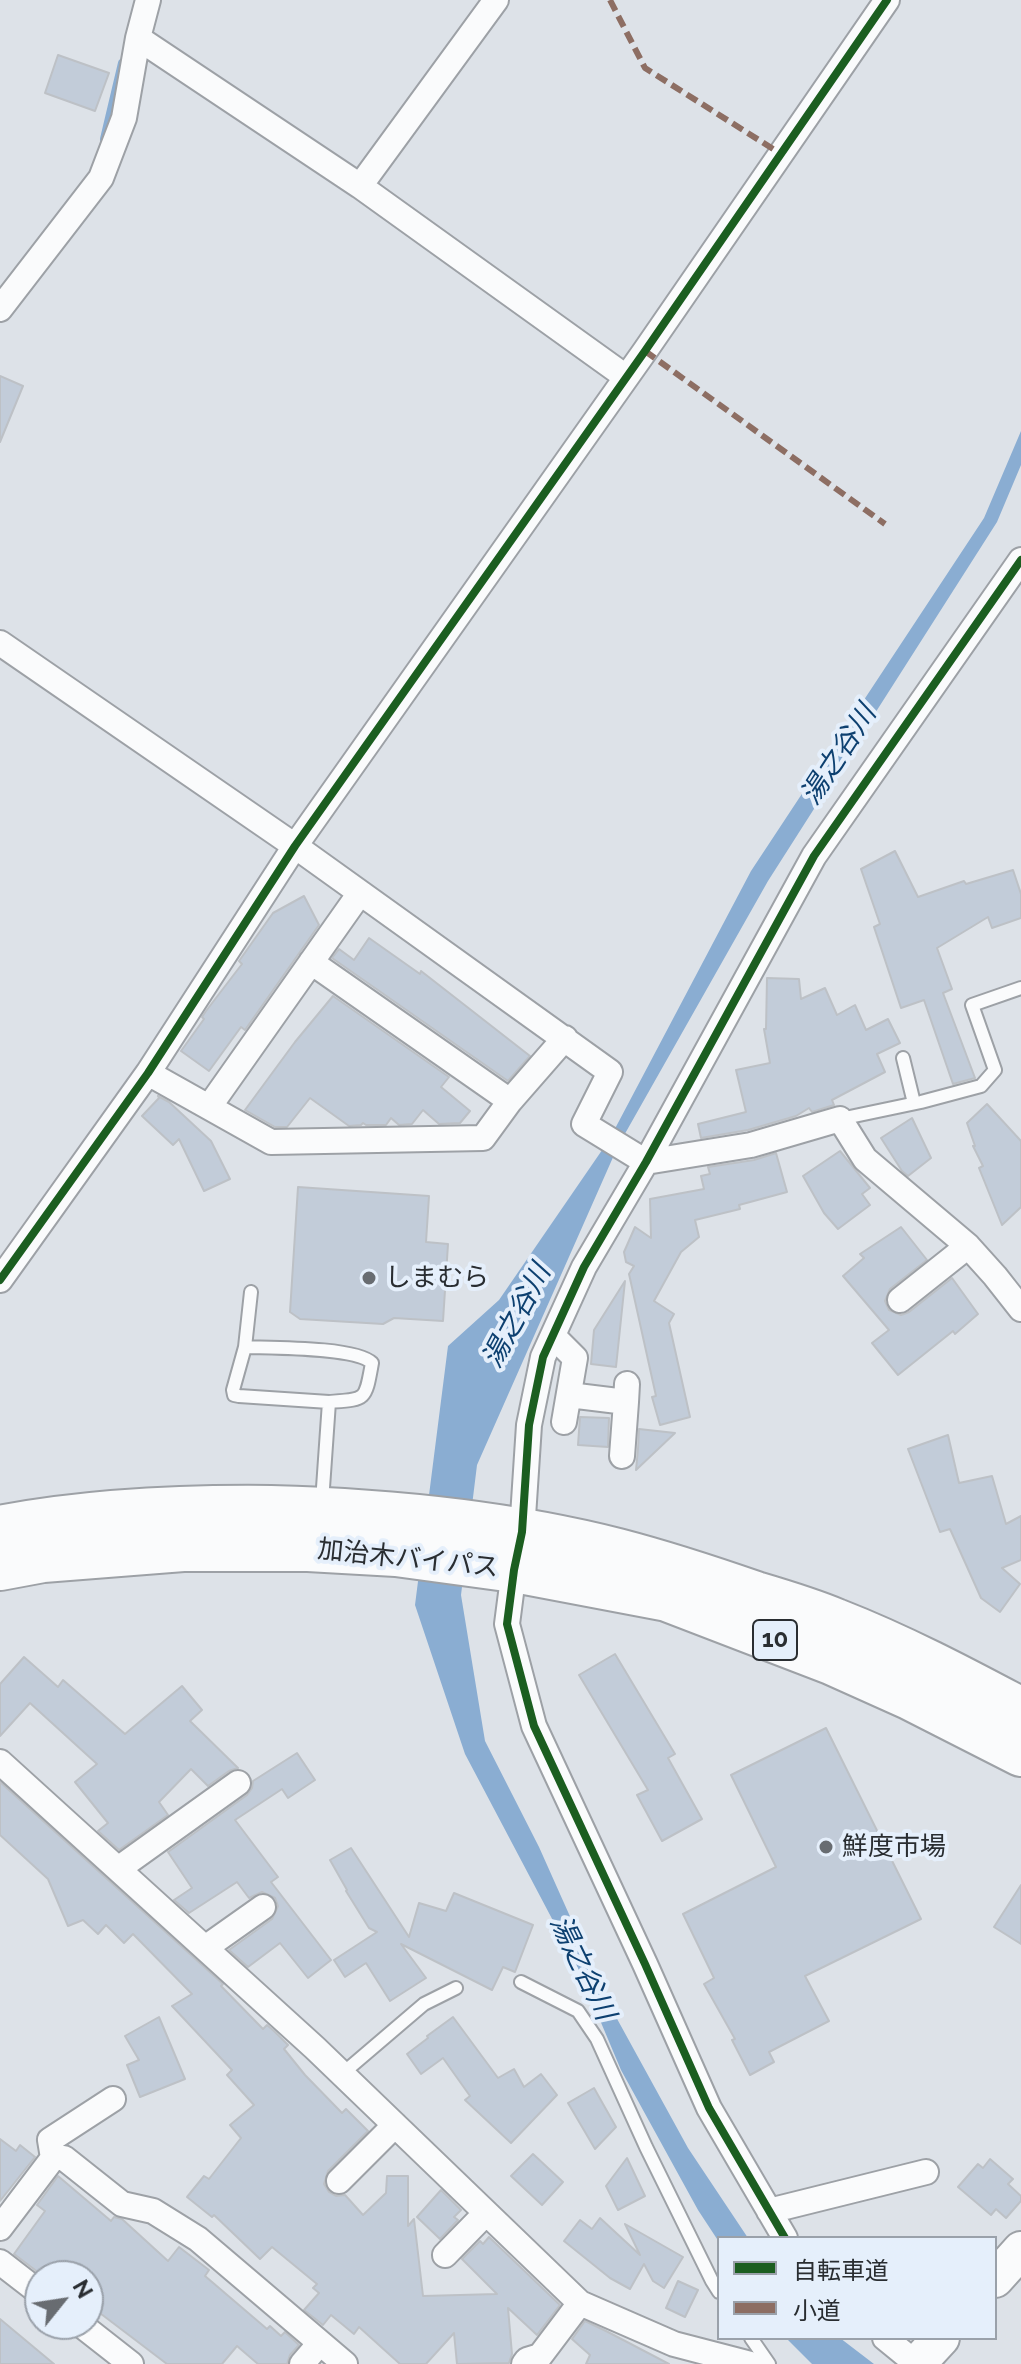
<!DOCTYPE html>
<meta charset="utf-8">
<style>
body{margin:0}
#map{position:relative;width:1021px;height:2364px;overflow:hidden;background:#dde2e8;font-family:Raleway,"Noto Sans JP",sans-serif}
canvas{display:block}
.legend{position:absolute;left:717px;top:2236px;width:280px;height:104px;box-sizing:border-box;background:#e5effb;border:2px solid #9aa1aa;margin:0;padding:10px 14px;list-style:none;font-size:24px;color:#292d31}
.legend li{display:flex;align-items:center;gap:16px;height:40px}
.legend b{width:40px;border:2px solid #9aa1aa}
.north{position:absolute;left:24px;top:2260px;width:80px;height:80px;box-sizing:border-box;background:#e5effb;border:2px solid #9aa1aa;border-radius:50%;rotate:60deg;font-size:22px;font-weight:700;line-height:32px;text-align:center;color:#292d31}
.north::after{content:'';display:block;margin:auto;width:28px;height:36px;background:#686c71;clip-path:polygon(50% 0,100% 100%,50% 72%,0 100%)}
</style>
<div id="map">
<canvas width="1021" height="2364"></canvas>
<ul class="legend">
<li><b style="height:10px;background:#1b5e20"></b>自転車道</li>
<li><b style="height:10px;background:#8d6e63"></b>小道</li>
</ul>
<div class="north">N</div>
</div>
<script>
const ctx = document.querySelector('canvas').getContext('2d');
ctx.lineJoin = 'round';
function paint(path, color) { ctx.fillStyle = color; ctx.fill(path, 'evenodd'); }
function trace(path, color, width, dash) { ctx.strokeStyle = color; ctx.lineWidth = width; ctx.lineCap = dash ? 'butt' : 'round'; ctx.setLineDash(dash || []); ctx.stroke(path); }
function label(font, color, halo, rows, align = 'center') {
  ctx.font = font + ' Raleway,"Noto Sans JP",sans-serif'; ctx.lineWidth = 8; ctx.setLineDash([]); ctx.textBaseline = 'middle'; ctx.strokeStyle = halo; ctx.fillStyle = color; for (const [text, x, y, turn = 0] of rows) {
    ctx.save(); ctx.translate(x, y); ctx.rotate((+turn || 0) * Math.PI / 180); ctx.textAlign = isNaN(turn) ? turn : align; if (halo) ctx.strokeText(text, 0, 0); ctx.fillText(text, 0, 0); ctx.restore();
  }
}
const water = new Path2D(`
 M1021 431V465L997 522 768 881 618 1146 477 1465 461 1595 485 1741 539 1847 610 2006 688 2148 748 2238H719V2242L698 2210 621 2070 578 1968 465 1754 415 1605 448 1346 499 1300 609 1140 751 871 984 518Z
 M786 2338H840L874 2364H812Z`);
const stream = new Path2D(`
 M104 139 122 63`);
const building = new Path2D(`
 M58 55 109 73 95 111 45 93Z
 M0 376 23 386 0 442Z
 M895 851 918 897 964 881 966 884 1013 870 1021 894V918L992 928 988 917 937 948 952 989 943 993 975 1078 953 1084 924 1000 901 1008 874 927 880 924 861 869Z
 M304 896 319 925 245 1030 241 1027 209 1071 181 1051 204 1019 202 1017 206 1011 242 964 239 961 273 913Z
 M369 938 420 974 421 971 530 1056 508 1081 332 958 339 949 354 960Z
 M767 978 799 979 801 999 825 988 837 1015 855 1005 866 1030 888 1019 900 1043 877 1054 885 1072 832 1100 834 1105 812 1112 809 1108 796 1116 748 1130 701 1138 698 1124 746 1112 736 1070 770 1063 764 1029H766Z
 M333 996 449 1077 441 1087 470 1111 460 1123 439 1124 423 1110 412 1124 399 1125 391 1118 386 1125H366L363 1123 361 1125 349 1126 310 1098 287 1127H275L245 1110 295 1042Z
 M158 1096 169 1102 211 1141 230 1179 204 1191 179 1139 173 1145 142 1116 159 1098Z
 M987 1104 1021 1141V1207L1002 1225 979 1168 983 1166 973 1146H975L967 1123Z
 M912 1118 931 1158 908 1176 902 1171 881 1138Z
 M840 1151 870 1188 862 1194 870 1205 838 1229 824 1213 803 1176Z
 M776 1153 787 1192 739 1205 740 1209 695 1220 699 1237 681 1252 654 1301 674 1314 669 1323 690 1417 660 1425 652 1397 656 1396 629 1274 634 1266 626 1262 624 1252 635 1227 651 1238 650 1199 704 1189 701 1176 710 1174 708 1167 754 1160Z
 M298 1187 429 1196 426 1242 448 1244 443 1321 394 1318 383 1324 300 1319 290 1312Z
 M901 1227 927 1260 890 1289 885 1301 889 1310 901 1315 909 1312 952 1278 978 1314 955 1334 953 1331 898 1375 872 1343 889 1330 843 1276 864 1258 860 1254Z
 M625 1281 616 1367 591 1364 594 1330Z
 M580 1417 609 1418 608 1447 578 1445Z
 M639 1429 675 1433 636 1470 638 1449Z
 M948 1435 959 1483 992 1476 1006 1524 1021 1516V1560L1002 1568 1020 1584 1000 1612 981 1598 950 1529 940 1532 908 1449Z
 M615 1654 675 1754 668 1758 702 1819 662 1841 637 1795 648 1790 579 1675Z
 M24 1657 58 1687 63 1680 125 1734 182 1686 202 1710 190 1721 238 1768 229 1771 208 1786 191 1769 159 1802 168 1815 119 1850 98 1831 108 1823 75 1782 97 1764 30 1703 0 1736V1684Z
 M826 1728 921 1919 805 1976 829 2021 769 2052 774 2062 750 2075 732 2040 735 2039 704 1984 714 1978 683 1914 776 1867 731 1775Z
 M297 1753 315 1780 288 1798 282 1789 235 1820 278 1877 271 1882 331 1960 308 1978 280 1943 248 1967 229 1950 272 1919 278 1906 275 1898 262 1892 249 1898 237 1882 189 1913 174 1900 192 1888 168 1852 247 1795 252 1788 253 1781Z
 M0 1782 223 1984 221 1986 263 2029 267 2025 274 2031 288 2045 284 2049 305 2075 342 2113 346 2109 368 2131 328 2171 324 2184 329 2192 336 2196 345 2195 363 2215 386 2193 387 2176H408V2226L414 2219 423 2296 497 2294 462 2259 480 2241 483 2244 489 2237 560 2305 537 2335 508 2308 512 2354 509 2363 457 2364 454 2333 426 2364H400L359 2327 354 2334 331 2315 323 2325 304 2310 319 2293 313 2288 317 2284 272 2247 260 2259 214 2215 212 2217 187 2197 204 2176 209 2179 241 2138 230 2125 254 2105 227 2075 232 2070 172 2006 192 1994 133 1934 124 1943 106 1925 98 1934 83 1920 68 1926 48 1879 0 1835Z
 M351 1848 409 1937 419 1903 446 1911 454 1893 533 1925 515 1972 503 1967 492 1990 401 1944 426 1978 390 2001 366 1963 345 1977 334 1960 377 1932 369 1928 346 1891 347 1890 330 1860Z
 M1021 1885V1944L994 1927Z
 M159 2017 185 2079 140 2097 127 2065 139 2060 125 2036Z
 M453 2017 498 2078 514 2069 524 2087 541 2074 557 2095 511 2143 465 2100 470 2096 443 2058 421 2074 407 2054 428 2038 427 2036Z
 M594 2088 616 2127 595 2149 568 2103Z
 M0 2139 16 2151 20 2145 35 2157 0 2201Z
 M533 2154 563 2182 542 2205 511 2176Z
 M627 2158 645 2196 618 2210 606 2186Z
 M990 2159 1013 2179 1008 2184 1021 2196V2201L1006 2218 996 2209 991 2215 958 2187 978 2164 983 2168Z
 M58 2176 111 2221 114 2217 122 2219 168 2261 179 2247 209 2270 205 2276 267 2329 270 2326 281 2336 285 2332 299 2345 290 2355 287 2364H258L237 2346 222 2364H167L88 2304V2276H43L14 2254 45 2211 37 2205Z
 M441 2190 461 2210 454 2217 458 2220 440 2239 417 2217Z
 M600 2218 640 2255 625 2224 683 2257 664 2288 653 2281 644 2264 630 2289 610 2278 564 2241 580 2220 592 2229Z
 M678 2281 698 2290 685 2317 666 2308Z
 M0 2319 54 2364H0Z
 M585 2321 606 2331 669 2364H586L590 2355 572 2339Z`);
const lane = new Path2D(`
 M903 1058 914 1103
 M840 1119 921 1102 981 1086 995 1070 972 1005 1021 988
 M251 1292 245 1347 233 1390 234 1395 239 1396 329 1402 322 1502
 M245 1347C271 1348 356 1347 372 1363 365 1401 367 1399 329 1402
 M521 1982 578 2011 597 2039 646 2147 712 2281 719 2292
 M342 2074 424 2004 456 1988
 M751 2338 769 2364`);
const street = new Path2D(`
 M138 38 360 186 626 377
 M360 186 496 0
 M0 309 101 178 124 118 138 38 148 0
 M0 643 295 846 610 1072 584 1124 646 1162 751 1145 840 1119 865 1159 968 1246 995 1276 1021 1309
 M311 962 510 1101
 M148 1073 271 1142 483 1138 510 1101 565 1038
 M209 1107 360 893
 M0 1280 148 1073 295 846 645 351 887 0
 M900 1300 968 1246
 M553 1336 575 1358 564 1422
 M569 1395 626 1402 627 1384
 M622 1456 626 1402
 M0 1762 315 2048 580 2303 674 2344 751 2364
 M118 1869 238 1783
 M205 1948 263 1907
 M53 2158 50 2140 113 2099
 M339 2181 395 2125
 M769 2211 926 2172
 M0 2228 53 2158H64L122 2204 153 2211 198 2239 345 2364
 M785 2238 709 2108 645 1964 534 1726 507 1624 514 1570 522 1532 529 1425 543 1357 584 1267 646 1162 814 856 1021 560
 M445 2255 486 2213
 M0 2262 40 2293
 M80 2324 131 2364
 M885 2338 917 2364
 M302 2364 320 2343
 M524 2364 527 2360 540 2356 580 2303`);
const secondary = new Path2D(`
 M995 2279 1021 2250
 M917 2364 941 2338`);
const highway = new Path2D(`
 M0 1528C89 1511 180 1507 271 1508 387 1511 504 1522 618 1551 664 1563 710 1578 756 1594 783 1602 810 1610 836 1621 900 1646 961 1678 1021 1710
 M0 1568 43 1560 183 1549H308L396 1554 514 1570 667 1599 831 1662 909 1697 1021 1754`);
const quiet = new Path2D(`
 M610 0 645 68 781 154
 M645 351 885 524`);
const cycleway = new Path2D(`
 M0 1280 148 1073 295 846 645 351 887 0
 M785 2238 709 2108 645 1964 534 1726 507 1624 514 1570 522 1532 529 1425 543 1357 584 1267 646 1162 814 856 1021 560`);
const markers = [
 [369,1278,8,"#686c71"],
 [826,1847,8,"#686c71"]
];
const shields = [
 [775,1640,44]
];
const shieldNames = [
 ["10",775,1640]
];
const poiNames = [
 ["しまむら",385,1278],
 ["鮮度市場",842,1847]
];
const streetNames = [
 ["加治木バイパス",408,1559,6]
];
const waterNames = [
 ["湯之谷川",839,755,-57],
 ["湯之谷川",517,1316,-62],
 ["湯之谷川",582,1968,64]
];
paint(water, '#8aadd2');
trace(stream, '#8aadd2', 8);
paint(building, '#c2ccd9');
trace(building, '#bdc1c6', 2);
trace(lane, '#9da1a6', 16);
trace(street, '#9da1a6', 28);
trace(secondary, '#9da1a6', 40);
trace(highway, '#9da1a6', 48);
trace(lane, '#fafbfc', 12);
trace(street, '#fafbfc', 24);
trace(secondary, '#fafbfc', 36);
trace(highway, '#fafbfc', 44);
trace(quiet, '#8d6e63', 6, [12, 6]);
trace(cycleway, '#1b5e20', 8);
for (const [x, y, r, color] of markers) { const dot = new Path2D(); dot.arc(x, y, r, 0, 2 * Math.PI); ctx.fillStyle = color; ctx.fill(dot); trace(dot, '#e5effb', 3); }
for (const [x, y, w] of shields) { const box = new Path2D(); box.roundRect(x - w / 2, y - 20, w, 40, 6); ctx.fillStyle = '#e5effb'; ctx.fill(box); trace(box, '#292d31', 2); }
label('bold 24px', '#292d31', null, shieldNames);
label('26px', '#292d31', '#e5effb', poiNames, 'left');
label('26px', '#292d31', '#e5effb', streetNames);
label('italic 28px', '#0d4070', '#e5effb', waterNames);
</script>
